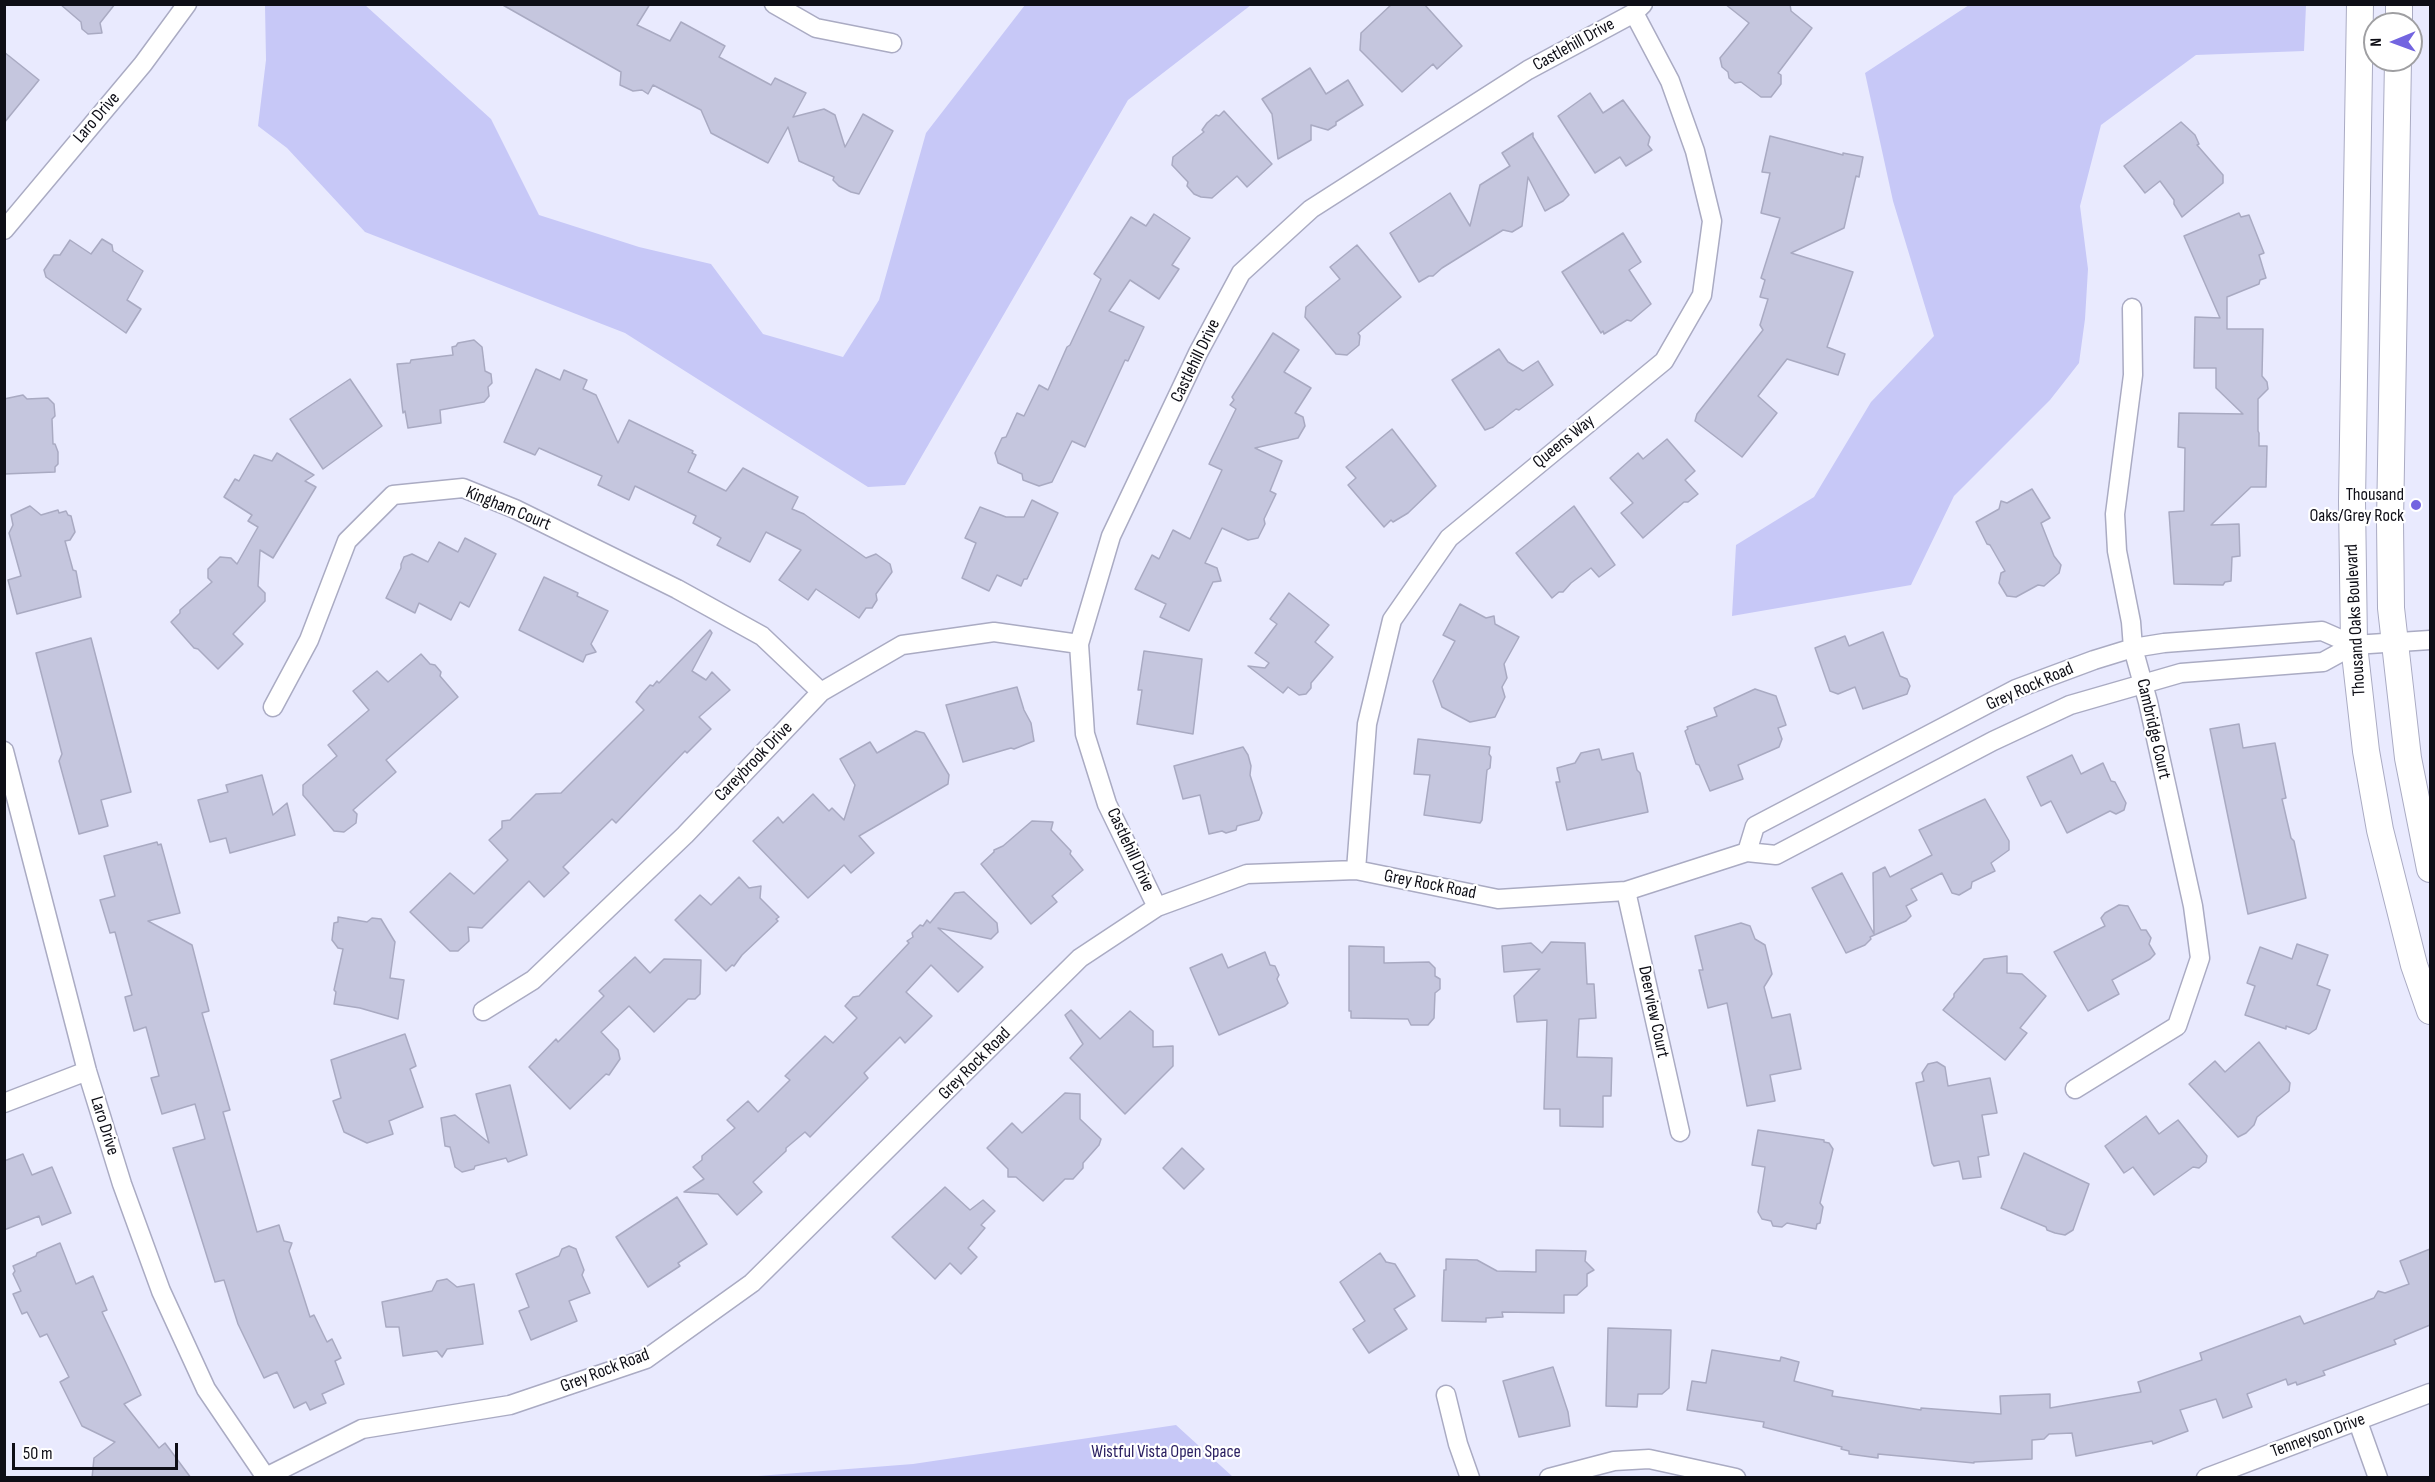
<!DOCTYPE html>
<style>
body{margin:0}
#map{position:relative;width:2435px;height:1482px;overflow:hidden;background:#e9eafe;font-family:"Sofia Sans Condensed",sans-serif}
canvas{display:block}
.frame{position:absolute;inset:0;border:6px solid #0e0e16;pointer-events:none}
.north{position:absolute;left:2363px;top:12px;width:60px;height:60px;box-sizing:border-box;background:#fff;border:2px solid #9f9fa2;border-radius:50%;rotate:269deg;font-size:16px;font-weight:700;line-height:24px;text-align:center;color:#0e0e16}
.north::after{content:'';display:block;margin:auto;width:21px;height:27px;background:#7365e0;clip-path:polygon(50% 0,100% 100%,50% 72%,0 100%)}
.scale{position:absolute;left:12px;top:1443px;width:166px;height:27px;box-sizing:border-box;border:3px solid #0e0e16;border-top:0;padding-left:8px;font-size:18px;line-height:21px;white-space:nowrap;color:#0e0e16;-webkit-text-stroke:4px #fff;paint-order:stroke}
</style>
<div id="map">
<canvas width="2435" height="1482"></canvas>
<div class="frame"></div>
<div class="north">N</div>
<div class="scale">50 m</div>
</div>
<script>
const ctx = document.querySelector('canvas').getContext('2d');
ctx.lineJoin = 'round';
function paint(path, color) { ctx.fillStyle = color; ctx.fill(path, 'evenodd'); }
function trace(path, color, width, dash) { ctx.strokeStyle = color; ctx.lineWidth = width; ctx.lineCap = dash ? 'butt' : 'round'; ctx.setLineDash(dash || []); ctx.stroke(path); }
function label(font, color, halo, rows, align = 'center') {
  ctx.font = font + ' "Sofia Sans Condensed",sans-serif'; ctx.lineWidth = 4.5; ctx.setLineDash([]); ctx.textBaseline = 'middle'; ctx.strokeStyle = halo; ctx.fillStyle = color; for (const [text, x, y, turn = 0] of rows) {
    ctx.save(); ctx.translate(x, y); ctx.rotate((+turn || 0) * Math.PI / 180); ctx.textAlign = isNaN(turn) ? turn : align; if (halo) ctx.strokeText(text, 0, 0); ctx.fillText(text, 0, 0); ctx.restore();
  }
}
const green = new Path2D(`
 M265 5H365L491 119 539 215 639 247 711 264 763 334 843 357 879 300 926 133 1025 5H1251L1128 100 905 485 868 487 625 333 365 232 287 148 258 126 266 60Z
 M1969 5H2306L2304 51 2196 55 2101 125 2080 206 2088 269 2085 319 2079 363 2050 400 1954 496 1911 585 1732 616 1736 545 1814 497 1871 402 1934 336 1893 201 1865 73Z
 M1176 1425 1233 1477H745L913 1464Z`);
const building = new Path2D(`
 M60 4H115L100 23 102 33 88 34 82 29 81 22Z
 M501 4H650L637 25 670 41 681 22 725 46 719 57 771 85 775 78 806 93 793 117 824 109 835 115 845 147 863 114 893 131 859 194 851 192 839 186 833 180 834 177 799 161 788 127 768 163 711 133 701 110 653 85 648 94 642 90 633 91 620 85 621 72Z
 M1392 4H1424L1462 46 1437 69 1433 64 1402 92 1360 50 1361 33Z
 M1725 4H1790L1791 11 1812 28 1778 73 1781 75V84L1771 97H1761L1741 82 1735 83 1729 78 1728 72 1722 67 1720 58 1749 23Z
 M4 52 39 80 4 123Z
 M1310 68 1326 94 1348 80 1363 105 1336 122V125L1328 130 1311 125V140L1278 159 1272 114 1262 99Z
 M1590 93 1603 113 1623 100 1650 137 1648 145 1652 150 1626 166 1620 157 1595 173 1558 116Z
 M1224 111 1272 164 1247 187 1237 176 1212 198 1201 197 1194 194 1187 186 1188 182 1172 165 1173 157 1204 132 1202 130 1207 123 1216 115 1219 116Z
 M2181 122 2195 135 2199 144 2197 145 2223 175V183L2182 217 2174 204V200L2160 181 2145 193 2124 166Z
 M1533 133V137L1569 195 1563 201 1545 211 1528 177 1522 226 1512 232 1503 230 1442 268 1433 276H1429L1419 282 1390 233 1450 193 1470 226 1480 185 1510 166 1502 153Z
 M1770 136 1843 155V153L1863 157 1859 177 1856 176 1844 228 1791 253 1853 272 1827 347 1845 354 1838 375 1787 359 1758 396 1777 413 1742 457 1695 421 1697 414 1763 330 1760 325 1768 299 1760 297 1765 280 1761 278 1780 218 1761 213 1770 173 1762 172Z
 M2239 213 2241 217 2249 215 2264 253 2259 255 2266 278 2260 280 2259 284 2227 297V329H2263L2262 376 2267 382 2268 389 2258 399V431L2259 433V446H2267L2266 487H2251L2211 525 2239 524 2240 556 2232 557 2231 581 2225 582 2223 585 2174 584 2169 512 2184 511 2185 448 2178 447 2179 413 2243 414 2216 388V368H2194L2195 317 2220 318 2184 236Z
 M1154 214 1190 238 1172 265 1179 269 1159 299 1130 280 1109 311 1144 327 1128 361 1125 360 1085 447 1072 441 1052 482 1039 486 1023 480 1022 474 998 463 995 453 1002 438 1006 437 1017 413 1024 416 1039 385 1048 390 1067 347 1070 345 1101 279 1094 274 1131 217 1146 226Z
 M1623 233 1641 262 1629 270 1651 304 1631 321 1627 320 1604 334 1603 331 1601 333 1562 272Z
 M102 239 112 245 113 251 143 271 127 300 141 309 126 333 46 277 44 270 54 255H60L70 240 91 254Z
 M1357 245 1401 297 1358 333 1360 336 1359 345 1347 355 1336 354 1305 317 1306 307 1340 279 1330 267Z
 M1273 333 1299 350 1284 372 1311 388 1295 413 1303 417 1305 426 1298 438 1255 448 1282 461 1270 491 1276 494 1264 519 1265 524 1258 538 1248 540 1222 528 1205 563 1217 568 1221 581 1213 582 1189 631 1160 617 1166 604 1135 589 1152 555 1159 559 1173 530 1190 539 1222 470 1209 464 1236 409 1230 405 1234 400 1232 397Z
 M474 340 482 347 485 371 491 374 492 383 488 387 489 396 484 402 440 410 441 423 408 428 405 411 403 413 397 364 410 363 411 360 453 355 452 347 456 346 458 343Z
 M1499 349 1508 362 1523 371 1538 361 1553 385 1519 410 1516 409 1493 427 1485 430 1452 380Z
 M536 369 560 380 564 370 587 380 583 389 596 395 618 443 629 420 693 451 692 453 696 455 688 472 726 491 743 468 798 497 792 509 804 514 866 558 876 554 890 564 892 572 876 594 877 600 872 608H866L859 618 816 589 808 600 779 580 801 550 766 532 750 562 717 545 721 538 693 523 696 516 635 486 629 500 598 485 602 476 539 448 535 455 504 442Z
 M350 379 382 426 323 469 290 419Z
 M23 395 27 399 48 398 54 404 55 416 52 419 53 444H55L58 452V464L55 467V472L4 474V399Z
 M1392 429 1436 486 1408 513 1393 522 1391 520 1384 527 1348 485 1356 478 1346 467Z
 M1667 439 1695 471 1685 480 1698 494 1688 502H1684L1643 538 1621 513 1633 503 1610 478 1638 453 1643 459Z
 M277 453 314 475 305 481 316 487 273 558 260 550 258 586 265 593V601L233 634 243 644 218 669 198 649 194 648 171 622 180 613V610L212 582 208 578V569L220 557 231 558 237 564 258 527 248 521 252 515 224 497 235 479 239 481 254 455 272 461Z
 M2032 489 2050 518 2041 523 2054 556 2061 565 2059 573 2044 586 2038 585 2016 597 2007 596 1999 583 2001 573 2005 571 1990 545 1987 544 1976 522 1999 509 2001 501 2007 503Z
 M1032 500 1058 513 1027 579H1024L1021 586 997 575 989 591 962 578 976 543 965 538 980 507 1006 517H1024Z
 M30 506 41 515 58 510 59 513 66 511 68 515 71 516 75 532 70 540 65 541 73 570 76 571 81 597 17 614 8 580 21 576 9 533 13 525 11 515Z
 M1574 506 1615 565 1599 577 1591 568 1571 583 1563 592H1559L1552 598 1516 553Z
 M465 538 496 554 469 607 460 602 451 620 419 603 415 613 386 598 401 568V564L404 557 412 554 428 562 439 542 458 552Z
 M544 577 578 593 577 596 608 611 591 644 596 652 586 655 583 662 519 630Z
 M1289 593 1329 625 1315 642 1333 657 1311 683V688L1306 694 1299 695 1288 687 1283 693 1248 666 1265 668 1269 663 1255 653 1277 624 1270 619Z
 M1460 604 1486 618 1494 616 1495 624 1519 637 1504 664 1507 678 1502 687 1505 697 1495 717 1470 722 1442 707 1433 681 1455 641 1443 635Z
 M710 630 712 633 692 671 706 680 712 672 730 690 699 717 711 729 687 753 685 751 616 823 612 819 563 867 569 873 544 897 529 881 482 928 468 927 469 941 458 951H450L410 912 450 873 474 894 508 860 489 840 502 828V821L510 820 536 794 561 793 644 710 636 702 642 694 650 685 653 686 657 681 659 683Z
 M1883 632 1900 676 1907 679 1910 686 1907 694 1863 709 1855 687 1838 694 1830 691 1815 648 1845 636 1849 646Z
 M91 638 131 792 101 800 108 826 79 834 59 761 62 754 36 653Z
 M1144 651 1202 659 1193 734 1137 724 1142 690H1138Z
 M421 654 430 664 435 665 441 672 440 676 458 697 386 760 396 772 353 810 357 814 356 823 344 832 334 831 303 795V785L337 756 328 745 369 710 353 691 377 671 388 682Z
 M1017 687 1024 710 1031 723 1034 741 1014 749 1011 748 963 762 946 705Z
 M1755 689 1776 696 1786 725 1778 728 1782 739 1779 747 1738 765 1743 779 1710 791 1699 765 1696 764 1685 731 1688 729 1687 727 1717 716 1714 708Z
 M2239 724 2243 748 2275 743 2286 798 2282 799 2291 838 2294 841 2306 898 2248 914 2210 729Z
 M916 731 924 733 943 765 949 775 948 784 859 836 874 853 851 873 844 865 808 898 753 841 778 817 783 823 813 794 829 811 832 808 844 820 855 785 840 759 870 742 877 753Z
 M1418 739 1490 747 1489 754 1491 757 1490 768 1487 770 1482 820 1480 823 1424 815 1430 775 1414 774Z
 M1243 747 1248 755 1251 766 1250 775 1262 813 1259 820 1237 826 1236 830 1226 833 1222 831 1209 834 1200 795 1183 799 1174 766Z
 M1599 749 1602 760 1633 753 1637 770 1640 773 1648 812 1567 830 1556 782H1560L1557 768 1575 763 1581 753Z
 M2072 755 2081 774 2103 763 2111 781 2115 782 2126 803 2124 810 2116 814 2110 811 2067 833 2051 801 2041 806 2027 777Z
 M262 775 273 815 287 803 295 835 230 853 226 838 210 842 198 800 228 792 226 785Z
 M1985 799 2009 841V850L1991 863 1995 871 1972 882 1971 888 1959 895 1952 893 1942 873 1911 889 1917 900 1906 906 1911 916 1906 921 1870 937 1871 939 1865 945 1846 953 1812 888 1842 873 1874 934 1873 873 1885 867 1890 877 1932 855 1919 830Z
 M1032 821 1053 822 1051 830 1071 851 1070 854 1083 870 1052 896 1057 902 1031 924 981 864 994 852V850L1003 846Z
 M157 842 158 845 161 844 180 913 148 921 192 945 209 1011 202 1013 230 1110 223 1112 257 1232 279 1225 284 1241 292 1243 289 1251 310 1317 314 1315 327 1342 332 1339 341 1358 335 1361 344 1384 322 1394 326 1403 310 1410 306 1402 294 1408 277 1372 264 1378 238 1324 224 1280 215 1282 173 1148 205 1139 195 1104 162 1114 151 1078 159 1076 146 1027 134 1031 125 997 132 995 115 932 110 933 100 900 115 896 104 856Z
 M739 877 749 888 761 886 760 898 779 917 776 919 778 921 742 955 734 966 732 965 726 971 675 920 700 895 711 905Z
 M964 892 997 923 998 932 991 939 938 928 983 967 958 992 931 965 906 992 932 1016 905 1043 900 1037 864 1073 868 1078 810 1137 805 1132 786 1148V1151L753 1182 762 1192 737 1215 718 1194 684 1192 704 1179 693 1167 702 1160V1156L735 1128 727 1120 748 1101 758 1112 790 1080 785 1076 825 1036 833 1043 857 1018 845 1006 853 997 859 996 909 943 907 941 913 937 912 933 920 925 923 926 927 920 930 923 955 893Z
 M2119 905 2128 906 2141 930H2146L2151 938 2149 944 2155 954 2150 959 2112 980 2119 994 2088 1011 2054 952 2105 926 2101 918 2105 913Z
 M338 917 367 922 372 918 381 919 395 942 390 978 404 980 398 1019 360 1008 334 1004 336 992 334 990 343 949 338 948 332 940 334 923 338 922Z
 M1741 923 1750 926 1755 939 1765 945 1772 974 1764 987 1772 1018 1790 1014 1801 1069 1770 1075 1775 1101 1747 1106 1727 1003 1708 1008 1699 970H1703L1695 936Z
 M1551 942 1585 943 1587 984H1594L1596 1018 1579 1019 1577 1057 1612 1058 1611 1096H1603V1127L1560 1126V1109H1544L1547 1020 1517 1022 1514 996 1540 969 1504 972 1502 946 1531 943 1542 953Z
 M2297 944 2328 955 2317 985 2330 990 2316 1029 2309 1034 2286 1026V1029L2245 1015 2255 986 2247 983 2260 947 2292 959Z
 M1349 946 1384 947V963L1429 962 1435 968V976L1440 979V989L1435 993 1434 1018 1428 1025H1411L1408 1019 1351 1018V1011H1349Z
 M1265 952 1270 965 1275 966 1279 975 1277 979 1288 1003 1285 1006 1219 1035 1190 968 1222 954 1228 968Z
 M2007 956V973L2022 974 2046 996 2020 1028 2027 1033 2005 1060 1943 1010 1954 997V994L1984 959Z
 M635 957 650 973 664 959 701 960 700 994 695 999H688L654 1032 629 1006 601 1032 618 1050 620 1059 609 1075 606 1074 570 1109 529 1067 556 1039 558 1042 604 996 599 991Z
 M1071 1010 1100 1039 1130 1011 1153 1031V1047L1173 1046V1066L1125 1114 1070 1058 1083 1044 1065 1015Z
 M405 1034 416 1066 410 1069 423 1107 389 1121 393 1134 367 1143 344 1132 333 1101 341 1098 331 1060Z
 M2259 1042 2290 1083 2289 1091 2257 1117 2254 1125 2246 1133 2238 1137 2189 1084 2215 1061 2225 1072Z
 M1937 1062 1945 1067 1948 1086 1990 1078 1997 1113 1982 1115 1989 1155 1978 1157 1981 1177 1963 1179 1959 1161 1934 1166 1932 1163 1916 1083 1924 1081 1922 1073 1928 1064Z
 M510 1085 527 1155 508 1162 506 1158 475 1166 474 1169 462 1172 455 1167 450 1147 445 1146 441 1118 455 1115 489 1143 476 1094Z
 M1065 1093 1080 1094V1119L1101 1139 1099 1145 1083 1163V1168L1073 1179H1065L1043 1201 1016 1177H1008V1169L987 1148 1012 1123 1022 1133Z
 M2146 1116 2159 1134 2178 1120 2207 1156 2206 1162 2199 1168 2193 1167 2154 1195 2133 1167 2124 1173 2105 1146Z
 M1758 1130 1824 1140V1142L1829 1143 1833 1149 1820 1203 1823 1207 1820 1223 1817 1224 1816 1229 1787 1223 1782 1227 1773 1226 1771 1221 1762 1219 1758 1212 1765 1167 1752 1165Z
 M1182 1148 1204 1169 1184 1189 1163 1168Z
 M2024 1153 2089 1184 2073 1230 2065 1235 2055 1233 2047 1230 2046 1227 2001 1208Z
 M23 1154 32 1175 52 1167 71 1213 42 1225 39 1216 4 1230V1161Z
 M945 1187 970 1210 983 1200 995 1211 981 1225 985 1228 968 1248 977 1257 961 1274 950 1263 935 1279 892 1237Z
 M677 1197 707 1244 678 1263 680 1266 648 1287 616 1237Z
 M60 1243 76 1284 93 1276 107 1310 102 1312 141 1395 124 1404 159 1448 165 1443 191 1478H92L94 1458 115 1442 82 1426 60 1382 69 1377 47 1334 40 1337 27 1312 22 1314 13 1294 21 1291 13 1274 15 1271 13 1266 36 1256 37 1253Z
 M569 1246 576 1249 584 1270 582 1275 590 1293 569 1301 577 1321 531 1340 519 1311 529 1307 516 1274 559 1256 562 1249Z
 M2430 1249V1325L2394 1340 2396 1344 2323 1371 2325 1375 2297 1385 2296 1382 2288 1385 2286 1379 2247 1394 2252 1407 2223 1418 2216 1399 2180 1410 2188 1431 2153 1444 2152 1441 2076 1456 2072 1433 2049 1434 2044 1439 2032 1440V1459L1974 1462V1463L1878 1454V1458L1849 1454V1451L1841 1449 1842 1447 1763 1427 1764 1422 1687 1410 1692 1381 1706 1383 1712 1350 1780 1361 1781 1357 1799 1362 1794 1381 1833 1391 1832 1396 1921 1410V1408L2001 1414 2000 1396 2050 1394V1408L2141 1392 2138 1382 2202 1360 2200 1353 2300 1316 2304 1324 2374 1298 2378 1291 2385 1293 2409 1284 2400 1261Z
 M1536 1250 1586 1251 1585 1261 1594 1270 1587 1274V1286L1577 1295H1564V1313L1502 1312 1503 1317 1486 1318V1322L1442 1321 1444 1270H1446V1259L1477 1260 1497 1271 1536 1272Z
 M1380 1253 1386 1262 1395 1264 1415 1296 1394 1309 1407 1329 1369 1353 1353 1329 1365 1321 1340 1282Z
 M447 1279 457 1287 474 1284 483 1344 447 1349 442 1357 437 1351 403 1356 399 1327H386L382 1302 432 1291 437 1281Z
 M1608 1328 1671 1330 1669 1388 1662 1394H1638L1637 1407 1606 1406Z
 M1553 1367 1568 1412 1570 1426 1519 1437 1503 1381Z`);
const minor = new Path2D(`
 M774 4 816 28 892 43
 M4 230 143 64 187 4
 M273 707 309 640 347 541 393 495 463 488 515 509 677 589 762 636 821 692
 M4 751 87 1071 122 1184 161 1291 206 1389 265 1476
 M1747 852 1755 826 2016 689 2094 660 2133 648 2164 643 2322 631 2354 645
 M1356 870 1367 724 1392 620 1449 538 1664 361 1702 295 1712 221 1695 151 1670 81 1634 13
 M1626 891 1680 1132
 M1157 907 1107 804 1085 734 1079 644 1111 536 1198 353 1241 273 1311 209 1528 70 1634 13 1643 4
 M483 1011 533 980 685 835 821 692 902 645 994 632 1079 644
 M2075 1089 2177 1026 2200 958 2193 906 2148 702 2133 648 2131 622 2117 551 2115 514 2133 375 2132 308
 M4 1103 87 1071
 M1446 1395 1458 1444 1470 1478
 M2358 1422 2378 1478
 M264 1478 362 1429 510 1405 646 1359 752 1283 1080 958 1157 907 1247 874 1356 870 1498 899 1626 891 1747 852 1776 855 1993 741 2070 705 2181 673 2323 662 2354 645 2430 640
 M1549 1478 1614 1461 1649 1459 1736 1478
 M2206 1478 2430 1393`);
const secondary = new Path2D(`
 M2360 4 2352 501 2354 645 2366 751 2380 830 2414 965 2430 1011
 M2399 24V4
 M2398 60 2390 522 2391 608 2408 758 2430 869`);
const markers = [
 [2416,505,6,"#7365e0"]
];
const streetNames = [
 ["Castlehill Drive",1574,45,-29],
 ["Laro Drive",97,118,-49],
 ["Castlehill Drive",1196,361,-64],
 ["Queens Way",1564,442,-39],
 ["Kingham Court",508,509,22],
 ["Thousand Oaks Boulevard",2356,620,-93],
 ["Grey Rock Road",2030,687,-24],
 ["Cambridge Court",2153,729,77],
 ["Careybrook Drive",754,762,-46],
 ["Castlehill Drive",1130,850,65],
 ["Grey Rock Road",1430,885,11],
 ["Deerview Court",1653,1012,78],
 ["Grey Rock Road",975,1064,-45],
 ["Laro Drive",104,1126,73],
 ["Grey Rock Road",605,1371,-21],
 ["Tenneyson Drive",2318,1436,-20]
];
const poiNames = [
 ["Thousand",2404,495],
 ["Oaks/Grey Rock",2404,516]
];
const parkNames = [
 ["Wistful Vista Open Space",1166,1452]
];
paint(green, '#c7c8f7');
paint(building, '#c5c6de');
trace(building, '#a9aac2', 1.5);
trace(minor, '#aaabc3', 21);
trace(secondary, '#aaabc3', 28);
trace(minor, '#fff', 18);
trace(secondary, '#fff', 26);
for (const [x, y, r, color] of markers) { const dot = new Path2D(); dot.arc(x, y, r, 0, 2 * Math.PI); ctx.fillStyle = color; ctx.fill(dot); trace(dot, '#fff', 2); }
label('18px', '#0e0e16', '#fff', streetNames);
label('18px', '#0e0e16', '#fff', poiNames, 'right');
label('18px', '#281d60', '#fff', parkNames);
</script>
